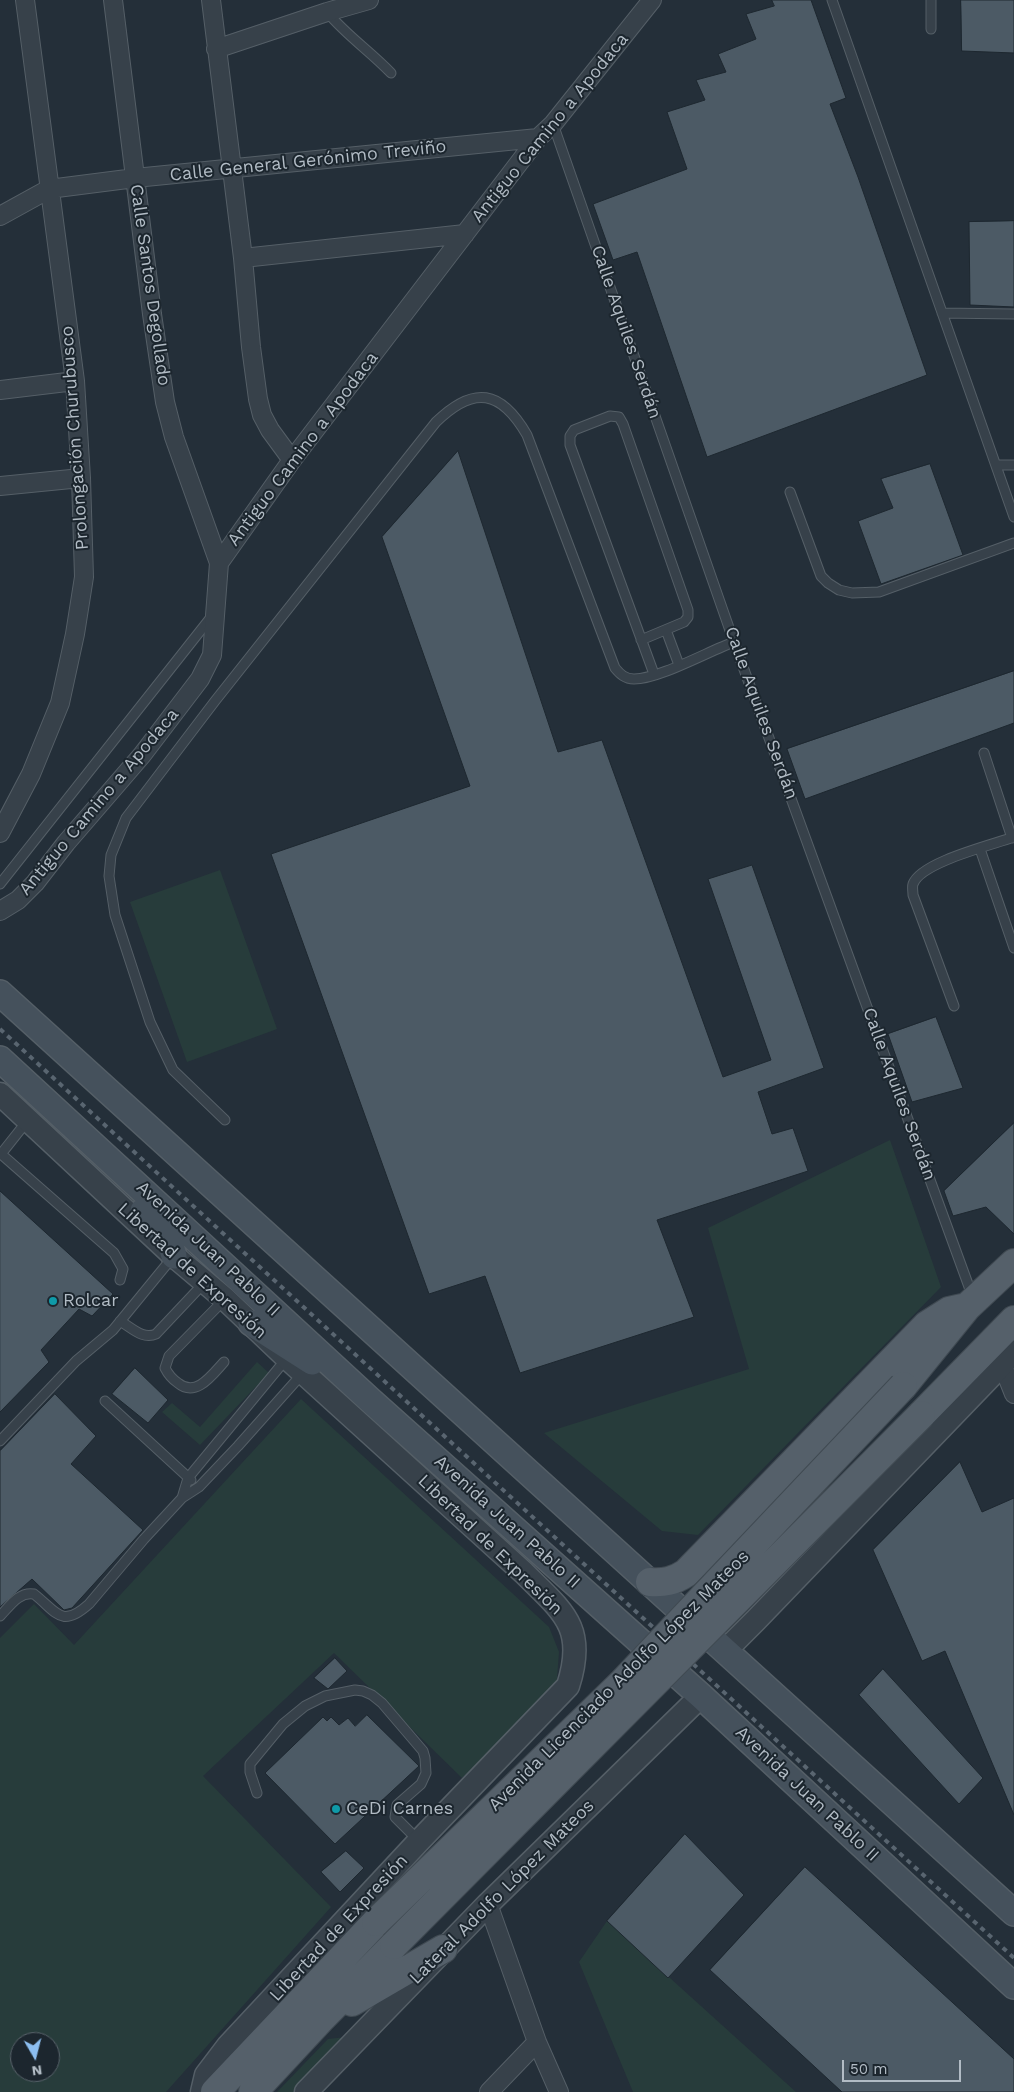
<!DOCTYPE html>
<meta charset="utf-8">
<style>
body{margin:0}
#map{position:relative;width:1014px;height:2092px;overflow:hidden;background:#242f39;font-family:"Work Sans",sans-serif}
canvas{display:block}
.north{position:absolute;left:10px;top:2032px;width:50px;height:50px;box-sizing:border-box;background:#1c262e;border:1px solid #58626a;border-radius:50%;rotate:172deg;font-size:14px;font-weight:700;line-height:20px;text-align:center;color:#b2bcc5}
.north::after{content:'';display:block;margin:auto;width:18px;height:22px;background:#8cbef0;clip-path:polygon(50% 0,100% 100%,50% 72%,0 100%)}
.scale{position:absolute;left:842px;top:2060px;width:119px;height:22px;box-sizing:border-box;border:2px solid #b2bcc5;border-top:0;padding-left:6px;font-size:15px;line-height:18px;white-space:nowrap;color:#b2bcc5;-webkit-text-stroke:4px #1c262e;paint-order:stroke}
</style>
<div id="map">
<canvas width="1014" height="2092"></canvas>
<div class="north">N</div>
<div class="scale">50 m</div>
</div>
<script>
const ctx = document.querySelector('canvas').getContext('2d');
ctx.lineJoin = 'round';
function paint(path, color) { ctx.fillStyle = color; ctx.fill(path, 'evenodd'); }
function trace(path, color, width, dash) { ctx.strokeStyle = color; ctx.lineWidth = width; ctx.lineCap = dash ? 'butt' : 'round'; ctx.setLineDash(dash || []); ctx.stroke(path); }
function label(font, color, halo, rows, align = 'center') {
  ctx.font = font + ' "Work Sans",sans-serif'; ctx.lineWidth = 4; ctx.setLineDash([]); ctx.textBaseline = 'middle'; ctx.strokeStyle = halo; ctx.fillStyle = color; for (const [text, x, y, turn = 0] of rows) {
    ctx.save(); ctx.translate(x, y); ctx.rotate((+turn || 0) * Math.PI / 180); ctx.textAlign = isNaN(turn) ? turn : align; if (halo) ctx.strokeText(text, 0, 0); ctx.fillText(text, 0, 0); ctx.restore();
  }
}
const green = new Path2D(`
 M220 870 277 1029 187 1062 130 902Z
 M890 1140 941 1287 698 1535 662 1531 544 1433 749 1369 708 1228Z
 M257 1362 269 1373 200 1445 162 1412 172 1403 200 1427Z
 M301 1399 549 1627 559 1652 556 1691 462 1778 334 1653 203 1776 331 1907 166 2092H0V1638L34 1604 74 1645ZM20 2042H50V2072H20Z
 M607 1921 796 2092H633L579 1962Z
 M355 2036 301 2092H277L328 2039Z`);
const building = new Path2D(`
 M772 0H811L846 98 830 104 858 177 927 375 707 457 637 252 613 260 593 204 687 169 667 112 705 100 696 80 726 72 718 54 756 39 746 14 774 6Z
 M961 0H1014V53L962 51Z
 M1014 221V307L970 305 969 222Z
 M458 451 558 752 602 740 723 1077 771 1060 708 879 752 865 824 1068 758 1092 772 1134 793 1128 808 1171 657 1220 694 1317 520 1373 485 1276 429 1294 271 854 470 786 382 537Z
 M930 464 963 555 881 584 858 521 893 508 881 479Z
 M1014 671V723L805 799 787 749Z
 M936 1017 963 1088 912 1102 888 1034Z
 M1014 1123V1234L986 1207 953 1216 944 1191Z
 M0 1191 113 1294 92 1316 79 1309 41 1350 49 1362 0 1412Z
 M135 1368 168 1400 148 1423 112 1394Z
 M55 1394 96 1436 71 1464 143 1530 72 1608 64 1610 32 1579 0 1607V1451Z
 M960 1462 982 1512 1014 1498V1815L945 1651 922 1661 873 1550Z
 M335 1658 347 1671 328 1689 314 1678Z
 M883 1669 983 1778 959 1804 859 1695Z
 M367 1715 419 1766 335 1844 265 1773 323 1717 327 1721 331 1717 339 1725 348 1718 355 1726Z
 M685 1834 744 1895 668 1978 607 1921Z
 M346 1851 364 1868 340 1892 321 1872Z
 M805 1867 1014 2059V2092H842L710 1970Z`);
const service = new Path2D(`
 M832 0 1014 517
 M327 12C346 35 370 51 391 73
 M931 29V0
 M553 124 734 642 972 1295
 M942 313 1014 314
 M996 465H1014
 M790 492 821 576 828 583 839 590 852 593 879 592 1014 543
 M666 630 679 665
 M641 640 684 622 688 617V610L623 424 619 417 610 416 574 430 570 436V445L654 674
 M984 753 1012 838
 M980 849 1014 948
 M0 884 212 616
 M954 1006 913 895C913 892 912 887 913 884 921 862 992 845 1014 837
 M28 1120 1 1154 114 1253 123 1269 120 1280
 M225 1120 173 1070 150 1022 115 915 109 876 111 855 126 818 215 701 436 422C474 385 501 390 527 435L615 668C620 674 625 679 634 679 659 679 709 651 734 642
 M120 1321C132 1328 143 1340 156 1334L205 1282
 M224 1362C212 1375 196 1398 178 1383 172 1379 168 1374 165 1368L169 1356 225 1299
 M105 1401 191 1480
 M0 1441 76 1361 113 1330 172 1258
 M182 1498 188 1478 287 1358
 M0 1616C9 1607 19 1591 34 1594 57 1612 61 1629 89 1604L144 1539 182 1498 199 1487 238 1446 303 1373
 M257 1793 250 1772V1764L283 1724 305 1706 325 1696 355 1690 363 1691 372 1695 382 1703 423 1751 425 1758 426 1773 421 1784 397 1805 395 1817 419 1841`);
const minor = new Path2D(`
 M113 0 152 314 165 402 174 437 219 563
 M211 0 243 258 251 347 258 399 262 415 270 430 292 460
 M216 49 327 12 369 0
 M0 216 49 189 135 178 538 138
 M243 258 465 234
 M0 390 75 381
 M0 486 81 478
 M0 833 31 774 60 703 75 634 84 577 81 478 75 381 25 0
 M0 911 18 900 35 883 66 843 142 755 200 679 212 655 219 563 292 460 538 138 553 124 652 0
 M1002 1364 1014 1394
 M488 1904 537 2042 559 2092
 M489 2092 537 2042`);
const tertiary = new Path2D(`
 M0 1094 174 1256 225 1299 287 1358 524 1573C563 1612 587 1627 568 1686L419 1841 228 2046 206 2075 202 2092
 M726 1650 756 1620 1014 1352
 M306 2092 488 1904 701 1696`);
const secondary = new Path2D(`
 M0 993 1014 1913
 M0 1059 370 1400 701 1696 1014 1986
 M143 1211 169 1239 174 1256
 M251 1323 312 1362`);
const primary = new Path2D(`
 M903 1386 967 1307 1014 1263
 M921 1415 1014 1320
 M650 1582C664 1583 674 1581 686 1573L927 1325 949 1311 967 1307
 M352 2002 443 1949
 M215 2092 376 1922
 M253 2092 320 2020 394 1945`);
const rail = new Path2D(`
 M0 1029 1014 1958`);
const primaryBridge = new Path2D(`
 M376 1922 622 1683 903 1386
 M394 1945 921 1415`);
const markers = [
 [53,1301,5,"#0f9aa8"],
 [336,1809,5,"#0f9aa8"]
];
const streetNames = [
 ["Antiguo Camino a Apodaca",550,128,-51],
 ["Calle General Gerónimo Treviño",308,161,-6],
 ["Calle Santos Degollado",150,285,82],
 ["Calle Aquiles Serdán",626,332,71],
 ["Prolongación Churubusco",75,438,-94],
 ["Antiguo Camino a Apodaca",303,449,-53],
 ["Calle Aquiles Serdán",761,713,70],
 ["Antiguo Camino a Apodaca",99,802,-50],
 ["Calle Aquiles Serdán",899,1094,70],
 ["Avenida Juan Pablo II",208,1249,43],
 ["Libertad de Expresión",192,1271,42],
 ["Avenida Juan Pablo II",507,1522,42],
 ["Libertad de Expresión",490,1545,44],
 ["Avenida Licenciado Adolfo López Mateos",619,1681,-45],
 ["Avenida Juan Pablo II",807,1794,43],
 ["Lateral Adolfo López Mateos",502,1892,-45],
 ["Libertad de Expresión",339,1928,-47]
];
const poiNames = [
 ["Rolcar",63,1301],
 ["CeDi Carnes",346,1809]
];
paint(green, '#273c3b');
paint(building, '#4c5a65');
trace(building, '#1e2830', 1);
trace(service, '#555f67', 11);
trace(minor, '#555f67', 20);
trace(tertiary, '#555f67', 25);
trace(secondary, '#555f67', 28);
trace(primary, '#404a52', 30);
trace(service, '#37414a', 9);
trace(minor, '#37414a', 18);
trace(tertiary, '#37414a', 22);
trace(secondary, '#45515c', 25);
trace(primary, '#55606a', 28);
trace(rail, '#596570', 4, [5, 5]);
trace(primaryBridge, '#404a52', 30, []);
trace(primaryBridge, '#55606a', 28);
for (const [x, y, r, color] of markers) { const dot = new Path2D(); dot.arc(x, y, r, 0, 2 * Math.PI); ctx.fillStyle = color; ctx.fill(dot); trace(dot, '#1c262e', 2); }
label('18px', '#b2bcc5', '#1c262e', streetNames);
label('18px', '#b2bcc5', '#1c262e', poiNames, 'left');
</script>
